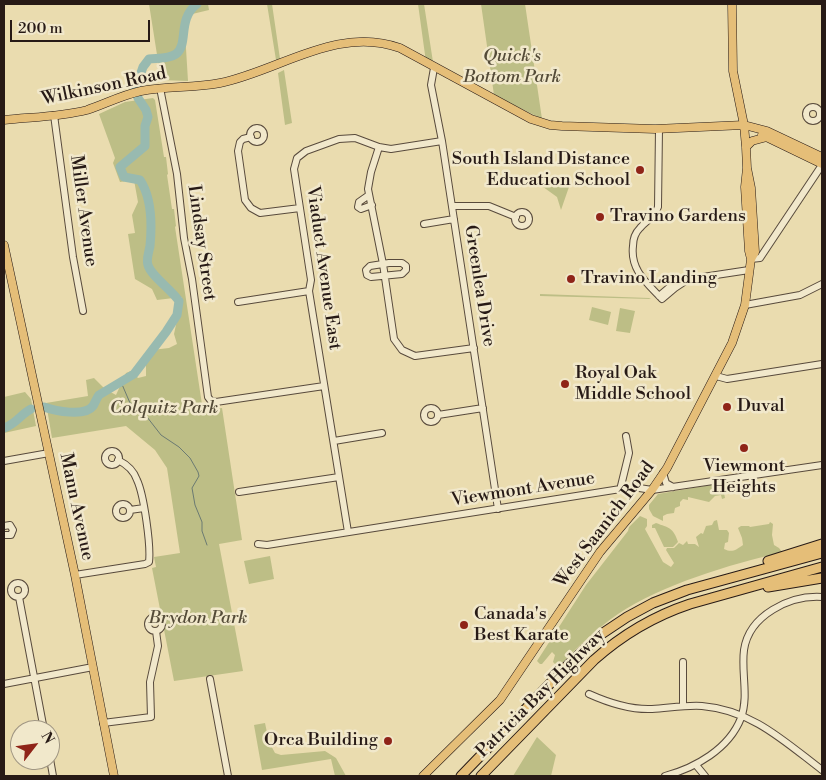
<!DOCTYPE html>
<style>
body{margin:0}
#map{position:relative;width:826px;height:780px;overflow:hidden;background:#eadcaf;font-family:"Libre Bodoni",serif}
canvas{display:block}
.frame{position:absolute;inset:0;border:5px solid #271a16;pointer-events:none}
.north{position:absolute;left:10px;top:720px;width:50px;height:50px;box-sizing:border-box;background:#f1e8cb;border:1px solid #a09683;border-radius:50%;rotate:60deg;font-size:14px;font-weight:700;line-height:20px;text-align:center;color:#271a16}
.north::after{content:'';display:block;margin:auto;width:18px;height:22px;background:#8f2418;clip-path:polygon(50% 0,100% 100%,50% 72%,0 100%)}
.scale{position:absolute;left:10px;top:20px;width:140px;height:22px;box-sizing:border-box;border:2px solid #271a16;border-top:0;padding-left:6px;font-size:15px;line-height:18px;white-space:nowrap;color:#271a16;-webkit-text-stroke:4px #f1e8cb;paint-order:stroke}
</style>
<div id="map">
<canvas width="826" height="780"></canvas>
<div class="frame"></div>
<div class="north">N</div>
<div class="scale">200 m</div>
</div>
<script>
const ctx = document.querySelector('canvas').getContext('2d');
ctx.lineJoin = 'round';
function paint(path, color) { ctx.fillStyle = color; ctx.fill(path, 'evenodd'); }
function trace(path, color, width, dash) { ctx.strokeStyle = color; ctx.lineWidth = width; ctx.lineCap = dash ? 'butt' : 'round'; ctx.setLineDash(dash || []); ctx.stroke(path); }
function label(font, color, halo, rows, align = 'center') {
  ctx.font = font + ' "Libre Bodoni",serif'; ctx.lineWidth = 5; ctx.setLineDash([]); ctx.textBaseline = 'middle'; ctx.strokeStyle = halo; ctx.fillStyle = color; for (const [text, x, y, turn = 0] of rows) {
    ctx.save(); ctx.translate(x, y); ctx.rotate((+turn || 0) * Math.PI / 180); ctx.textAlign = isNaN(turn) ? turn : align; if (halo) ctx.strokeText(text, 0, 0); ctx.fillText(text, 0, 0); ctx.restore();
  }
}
const green = new Path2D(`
 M149 4H208L209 10 184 16 188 81 161 80Z
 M267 4H272L280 59 276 60Z
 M418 4H424L433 62H426Z
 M481 4H525L542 119 494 95Z
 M284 70 292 123 285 125 278 73Z
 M153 98 155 100 164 157H166L168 174 167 175 172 209H174L176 226 175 227 203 411 222 408 242 540 219 544 243 671 174 681 152 568 156 567 154 557 180 553 167 468 155 450 126 426 52 438 46 403 88 396 86 380 94 378 105 389 116 395 126 373 131 371 138 378 146 376V362L152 350 169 348 177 344 174 334 182 297 157 300 152 289 135 279 128 234 135 233 132 215 138 202 134 180 120 182 113 163 115 158 99 114 125 102Z
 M539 184H570L561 210 557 197Z
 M540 294 649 298 651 299 540 296Z
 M592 307 611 312 608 325 589 320Z
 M620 308 635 311 630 333 616 331Z
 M25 392 31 399 36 426 4 433V397Z
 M716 484 723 488 725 498 722 499 721 495 715 496 709 502 688 497V500L683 499 680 502V506L675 508 674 513 667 514 663 516V521L653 516 649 509V505L658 494Z
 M640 516 647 519V526L645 529 663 562 671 567 674 563 666 550 667 548H674L679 543 683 545 687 541 688 544H695L699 547 696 537 701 533 703 534 706 526 712 525 714 521 717 520 719 530H727L729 533 728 542 725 543 724 549C732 553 736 550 743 545L742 538 738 528 741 526H749L750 527 769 524 770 522 773 524 772 535 774 545 779 548 782 552C729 565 663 584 618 614 596 629 577 648 558 667L553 662 555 655 552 652 542 664H540L537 661 586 585 628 531 629 527Z
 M656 523C669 528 673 527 678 542L673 547H664L655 528H652V525Z
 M270 556 274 579 249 584 244 561Z
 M265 723 269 742 275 753 281 755 325 751 336 758 346 776H335L331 759 262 770 254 725Z
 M537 737 556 755 551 776H513Z`);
const stream = new Path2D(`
 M121 382 130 403 147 417 161 435 179 447 190 458 198 472 199 476 192 488 195 505 202 522V531L207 545`);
const river = new Path2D(`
 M44 407C55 411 85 417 93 406 95 403 96 399 99 395L134 374 166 332 177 315 179 301C171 289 151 276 148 265 146 260 149 251 150 246 152 225 152 198 140 180L124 177 120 167 145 146V126L148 117 146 110 138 98 135 90 143 67 149 59C158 58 169 59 176 54 189 44 177 19 197 4
 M4 428C16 424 21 414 31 409`);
const minor = new Path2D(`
 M434 68 431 85 442 141 498 509
 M160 88 177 174 184 238 192 279 208 397 211 401 216 402 324 386
 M806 114a7 7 0 1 1 14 0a7 7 0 1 1-14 0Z
 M54 115 73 257 83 311
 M250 135a7 7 0 1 1 14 0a7 7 0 1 1-14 0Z
 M659 129 658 207C654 218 647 220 640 228 635 233 633 239 633 246 630 270 647 283 662 299L675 288 687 280
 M251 137 243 139 240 142 238 151 245 200 251 208 260 213 300 208
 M379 147 371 172 368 189 383 264 394 339 402 350 415 356 474 348
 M369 195 359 202 358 207 361 209 372 205
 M452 206H489L516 217
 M515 219a7 7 0 1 1 14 0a7 7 0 1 1-14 0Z
 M424 224 454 219
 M751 259 760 258 822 165
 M389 263H402L406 266V270L402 274 371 277 367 275 366 270 370 266Z
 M659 296 672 285 683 280 749 270
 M238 302 309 291
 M745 305 800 295 822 284
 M716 376 727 379 822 364
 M424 415a7 7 0 1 1 14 0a7 7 0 1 1-14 0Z
 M438 415 483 408
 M334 441 382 433
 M105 458a7 7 0 1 1 14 0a7 7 0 1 1-14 0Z
 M4 461 49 453
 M663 473 666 483 673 487
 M620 490 629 453 626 436
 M239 492 339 477
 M116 511a7 7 0 1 1 14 0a7 7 0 1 1-14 0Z
 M130 510 144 508
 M4 526 10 525 13 530 11 535H4
 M348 532 309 291 311 280 294 169 297 158 306 151 339 139 355 138 379 147 391 149 442 141
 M258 544 267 545 633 487 652 490 822 465
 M75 575 145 564 149 562C151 546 144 495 137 480 134 471 126 464 118 460
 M11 590a7 7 0 1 1 14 0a7 7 0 1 1-14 0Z
 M19 597 44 730
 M148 624a7 7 0 1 1 14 0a7 7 0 1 1-14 0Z
 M210 679 228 776
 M4 684 93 667
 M589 694C609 703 630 710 652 709 669 708 685 705 702 706 752 710 785 742 822 770
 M683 706V662
 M103 723 151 717 150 682 158 646 156 631
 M50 759 53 776
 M696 765 705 776
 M665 776C695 768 729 749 741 718 749 696 741 673 744 650 749 615 790 595 822 597`);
const major = new Path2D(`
 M732 4 733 71 744 125 746 147 747 168 745 187 749 251 751 259
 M4 120C31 117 60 117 87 110 105 104 122 95 141 91 167 86 194 88 220 83 279 71 337 25 400 48L531 119 550 125 562 126 655 129 744 125 767 131 822 157
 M762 135 822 164
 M746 147 752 141 767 137
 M4 245 75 575 114 776
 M423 776 500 700 600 552 652 490 667 468 732 343 745 305 751 259 755 252 751 188 747 168`);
const highway = new Path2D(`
 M768 561 822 544
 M768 587 822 578
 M461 776 568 665 600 635 627 617 653 603 687 590 822 553
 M481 776 594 660C622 635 654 616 690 604L822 567`);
const markers = [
 [640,170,5,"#8f2418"],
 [600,217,5,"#8f2418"],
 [571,279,5,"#8f2418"],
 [565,384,5,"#8f2418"],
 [727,407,5,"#8f2418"],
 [744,448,5,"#8f2418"],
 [464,625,5,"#8f2418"],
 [388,741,5,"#8f2418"]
];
const parkNames = [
 ["Quick's",512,57],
 ["Bottom Park",512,78],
 ["Colquitz Park",164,409],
 ["Brydon Park",198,619]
];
const streetNames = [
 ["Wilkinson Road",104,87,-12],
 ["Miller Avenue",83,211,82],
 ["Lindsay Street",201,243,82],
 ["Viaduct Avenue East",323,268,82],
 ["Greenlea Drive",479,286,81],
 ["Viewmont Avenue",523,490,-9],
 ["Mann Avenue",76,507,78],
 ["West Saanich Road",605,525,-53],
 ["Patricia Bay Highway",541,694,-45]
];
const poiNames = [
 ["South Island Distance",630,160,"right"],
 ["Education School",630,181,"right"],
 ["Travino Gardens",610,217],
 ["Travino Landing",581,279],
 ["Royal Oak",575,374],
 ["Middle School",575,395],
 ["Duval",737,407],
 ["Viewmont",744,467,"center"],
 ["Heights",744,488,"center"],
 ["Canada's",474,615],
 ["Best Karate",474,636],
 ["Orca Building",378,741,"right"]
];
paint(green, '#bdbe86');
trace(stream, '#6b7a72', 1);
trace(river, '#98bab0', 9);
trace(minor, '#584a3c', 8);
trace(major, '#271a16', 9);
trace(highway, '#271a16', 11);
trace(minor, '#f1e8cb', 6);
trace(major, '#e5be78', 8);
trace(highway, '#e5be78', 9);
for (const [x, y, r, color] of markers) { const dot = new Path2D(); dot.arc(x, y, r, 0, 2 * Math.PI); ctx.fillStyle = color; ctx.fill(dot); trace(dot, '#f1e8cb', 2); }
label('italic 18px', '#544b38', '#f1e8cb', parkNames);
label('18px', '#271a16', '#f1e8cb', streetNames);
label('18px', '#271a16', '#f1e8cb', poiNames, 'left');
</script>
